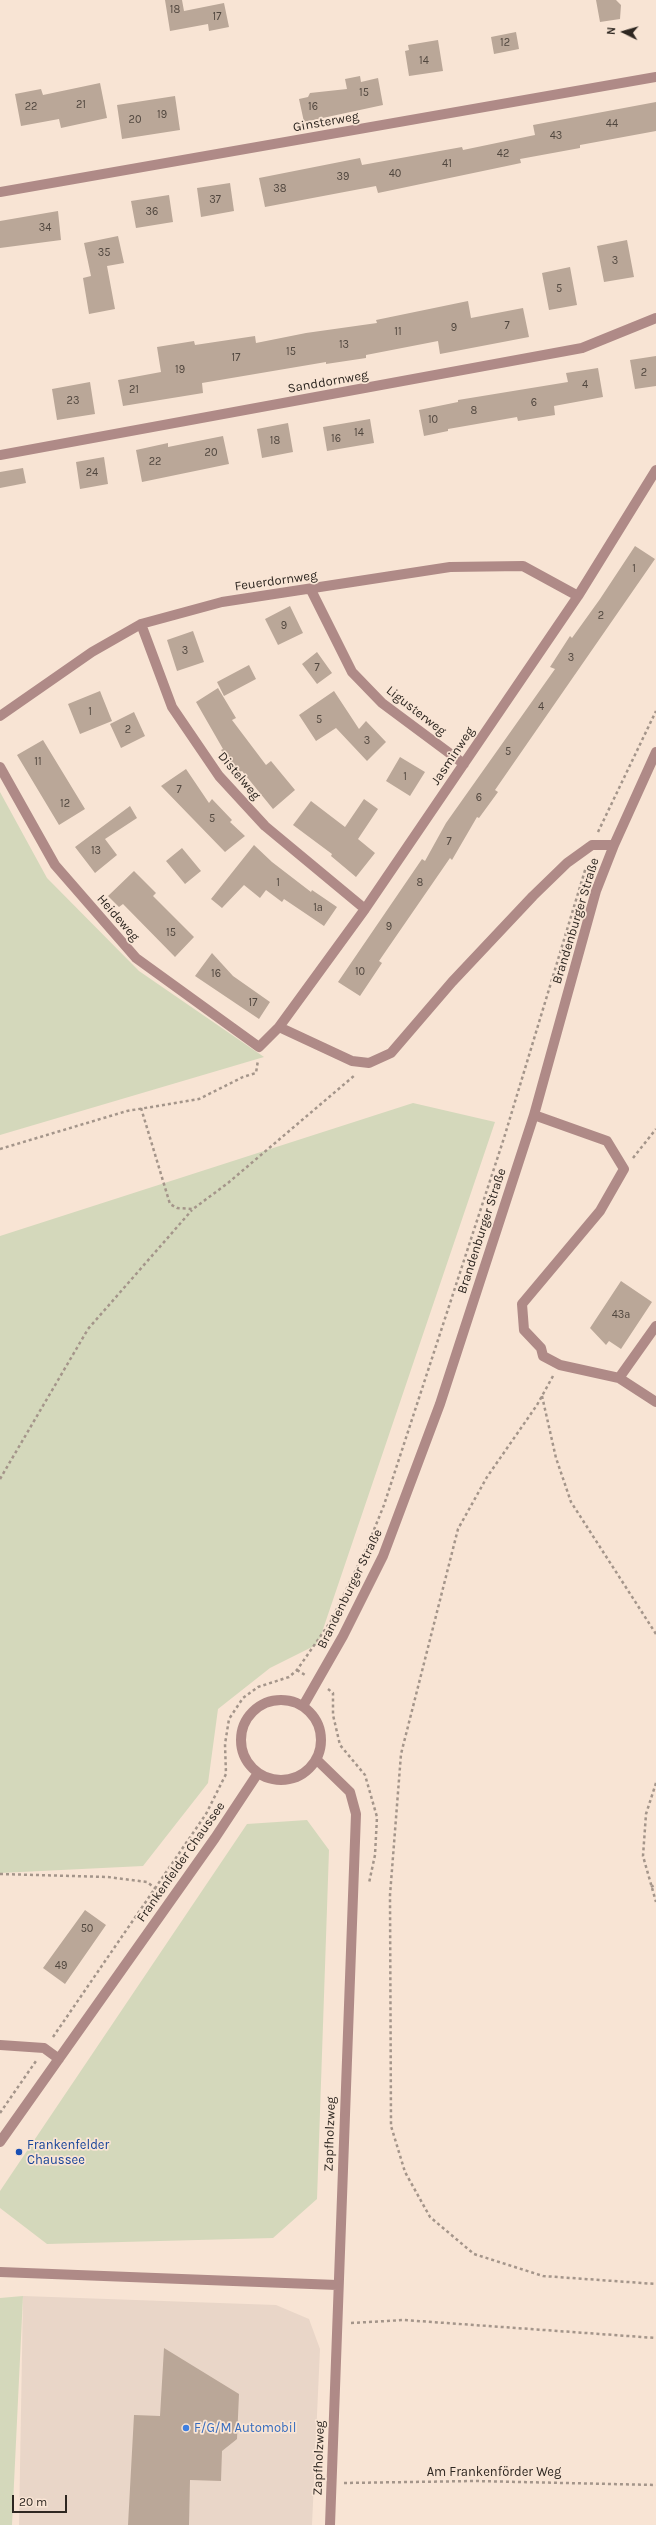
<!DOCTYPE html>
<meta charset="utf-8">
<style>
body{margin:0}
#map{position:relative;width:656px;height:2525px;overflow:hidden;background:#f8e4d4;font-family:Karla,sans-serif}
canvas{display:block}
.north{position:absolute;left:604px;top:12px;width:40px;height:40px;-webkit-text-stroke:3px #f8e4d4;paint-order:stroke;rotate:275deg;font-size:11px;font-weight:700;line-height:16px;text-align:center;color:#2e2721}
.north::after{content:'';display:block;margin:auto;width:14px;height:18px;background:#2e2721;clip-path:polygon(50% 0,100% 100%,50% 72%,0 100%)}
.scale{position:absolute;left:12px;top:2495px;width:55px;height:18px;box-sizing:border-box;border:2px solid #2e2721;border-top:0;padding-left:5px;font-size:12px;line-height:14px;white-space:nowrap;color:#2e2721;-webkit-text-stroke:3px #f8e4d4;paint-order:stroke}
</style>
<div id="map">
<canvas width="656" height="2525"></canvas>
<div class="north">N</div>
<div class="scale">20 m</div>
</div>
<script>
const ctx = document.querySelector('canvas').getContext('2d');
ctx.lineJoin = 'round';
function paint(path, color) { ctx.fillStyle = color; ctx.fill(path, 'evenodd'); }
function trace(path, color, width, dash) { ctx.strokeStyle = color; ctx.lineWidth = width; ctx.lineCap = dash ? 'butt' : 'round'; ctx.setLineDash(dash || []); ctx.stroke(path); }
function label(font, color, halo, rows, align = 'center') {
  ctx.font = font + ' Karla,sans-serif'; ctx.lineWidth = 3.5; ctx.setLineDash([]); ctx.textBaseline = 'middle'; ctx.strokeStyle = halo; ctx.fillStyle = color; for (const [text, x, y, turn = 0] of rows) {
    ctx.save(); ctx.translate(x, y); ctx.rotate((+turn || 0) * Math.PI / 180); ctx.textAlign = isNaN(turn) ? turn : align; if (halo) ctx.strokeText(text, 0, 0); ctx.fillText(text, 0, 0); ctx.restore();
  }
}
const commercial = new Path2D(`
 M23 2296 276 2305 309 2319 320 2349 312 2525H19Z`);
const green = new Path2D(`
 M0 792 47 878 139 971 264 1057 0 1135Z
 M413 1103 495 1122 318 1644 270 1668 218 1709 208 1783 143 1866 0 1873V1236Z
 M307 1820 329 1850 317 2199 273 2238 47 2244 0 2208V2191L247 1824Z
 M23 2296 12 2525H0V2298Z`);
const building = new Path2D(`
 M165 0H182L184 11 224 3 229 27 209 31 208 24 170 31Z
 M596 0H616L621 5 620 19 600 22Z
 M516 32 519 49 494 54 491 37Z
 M438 40 443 71 409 76 405 51 409 50 408 45Z
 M360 76 361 82 378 78 383 105 304 122 299 99 308 97 310 93 347 89 345 79Z
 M100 83 107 118 61 128 59 119 21 126 15 94 41 89 43 95Z
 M175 96 180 130 122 139 117 105Z
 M656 102V131L580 145V148L520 159 521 163 378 193 376 186 265 207 259 178 360 158 362 165 462 147 463 150 535 135 533 125Z
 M230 183 234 211 201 217 197 188Z
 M169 195 173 222 136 228 131 201Z
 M58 211 61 240 0 248V221Z
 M118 236 124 263 107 266 115 309 89 314 83 278 91 276 84 243Z
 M627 240 634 277 604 282 597 246Z
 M570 267 577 305 549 310 542 273Z
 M468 301 471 318 523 308 529 337 440 354 438 341 366 355V358L326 364V362L202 383 203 393 123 406 118 380 161 372 157 347 194 341 195 345 255 336 256 343 306 333 377 323 376 320Z
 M656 356V386L635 389 630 360Z
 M598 368 603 397 554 406 555 415 518 421 517 417 448 429V431L424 436 419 410 458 402V400L568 382 566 373Z
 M90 382 95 414 57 420 52 389Z
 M370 419 374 443 327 451 323 427Z
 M288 423 293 452 262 458 257 429Z
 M223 436 229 464 142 482 136 450 168 443V447Z
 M104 457 108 484 80 489 76 462Z
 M23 468 26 483 0 488V472Z
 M635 546 655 559 495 790 498 792 479 818 477 817 452 860 450 858 379 961 382 963 360 996 338 982 422 859 425 861 446 823 555 669 550 667 570 636 572 638 600 599Z
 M290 606 303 633 278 645 265 619Z
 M193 631 204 662 177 671 167 640Z
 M317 652 332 673 317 684 302 664Z
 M249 665 256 679 224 696 217 682Z
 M218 688 236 718 232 720 266 765 271 761 295 790 273 809 242 771 239 773 221 750 223 749 196 702Z
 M100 691 112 721 80 734 68 704Z
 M334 691 359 729 366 721 386 742 367 761 336 728 316 741 299 715Z
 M134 712 145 736 121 748 110 724Z
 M43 740 85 809 59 825 17 755Z
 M400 757 425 772 410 796 386 781Z
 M186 769 209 803 212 799 232 820 230 822 245 836 225 852 161 786Z
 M364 799 378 809 358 839 375 853 356 877 331 856 332 854 293 825 311 801 345 827Z
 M130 806 137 818 105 839 117 855 95 873 75 847Z
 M254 845 272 862 311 892 312 890 337 907 324 926 284 899 282 902 266 890 260 898 244 885 222 908 211 899Z
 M182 848 201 871 185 884 166 861Z
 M134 871 156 893 153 896 194 937 175 957 123 904 119 907 108 896Z
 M212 953 233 976 270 1002 259 1019 195 976Z
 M621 1281 652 1302 621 1349 609 1341 606 1345 590 1328Z
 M85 1910 106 1925 65 1984 43 1968Z
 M164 2348 239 2394 237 2439 222 2451 221 2481 190 2480 189 2525H128L134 2415 160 2416Z`);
const path = new Path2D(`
 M598 832 656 711
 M141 1108 170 1204 177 1208 193 1209 228 1183 355 1075
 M0 1149 127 1111 199 1099 243 1077 256 1073 258 1060
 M633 1158 656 1129
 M553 1376 537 1405 487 1477 458 1529 401 1754 390 1895 391 2126 405 2172 430 2217 474 2254 543 2276 656 2284
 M542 1396 556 1458 571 1502 656 1634
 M0 1479 88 1329 192 1210
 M297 1670 305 1675
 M328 1689 333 1693V1715L340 1745 365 1775 377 1817 375 1855 369 1883
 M656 1783 646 1814 643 1856 656 1902
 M0 1874 108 1877 147 1882 160 1892
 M651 1887 656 1884
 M53 2037 206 1814 226 1774 225 1744 229 1719 243 1698 258 1687 289 1677 297 1670 331 1621 367 1547 384 1505 504 1138 586 867
 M0 2113 36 2061
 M351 2323 404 2320 656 2338
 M344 2483 475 2481 656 2485`);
const minor = new Path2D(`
 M0 192 656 77
 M0 455 582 348 656 318
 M311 590 352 672 382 703 464 764
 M141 624 172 707 219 776 265 826 365 909
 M0 716 92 652 141 624 222 602 450 567 523 566 578 596
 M0 767 55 865 136 958 259 1047 279 1027 365 909 578 596 656 470
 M279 1027 352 1061 369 1063 391 1053 452 982 533 896 567 863 592 845H614
 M534 1115 607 1141 624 1169 600 1211 522 1304 524 1330 541 1348 543 1356 560 1365 619 1378 656 1402
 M619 1378 656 1326
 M241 1740a40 40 0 1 1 80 0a40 40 0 1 1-80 0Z
 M303 1706 343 1636 383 1556 440 1404 534 1115 596 891 614 845 656 752
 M316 1759 350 1792 356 1814 330 2525
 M0 2045 44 2048 59 2059
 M0 2142 215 1838 258 1773
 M0 2272 337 2285`);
const markers = [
 [19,2152,4,"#1a4fb4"],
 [186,2428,4,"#3f7fe0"]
];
const numberNames = [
 ["18",175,10],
 ["17",217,17],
 ["12",505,43],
 ["14",424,61],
 ["15",364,93],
 ["21",81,105],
 ["22",31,107],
 ["16",313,107],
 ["19",162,115],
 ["20",135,120],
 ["44",612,124],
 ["43",556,136],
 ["42",503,154],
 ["41",447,164],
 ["40",395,174],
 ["39",343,177],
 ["38",280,189],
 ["37",215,200],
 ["36",152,212],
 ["34",45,228],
 ["35",104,253],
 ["3",615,261],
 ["5",559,289],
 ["7",507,326],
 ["9",454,328],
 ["11",398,332],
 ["13",344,345],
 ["15",291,352],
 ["17",236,358],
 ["19",180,370],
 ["2",644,373],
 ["4",585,385],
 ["21",134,390],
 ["23",73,401],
 ["6",534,403],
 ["8",474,411],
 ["10",433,420],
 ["14",359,433],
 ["16",336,439],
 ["18",275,441],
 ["20",211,453],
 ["22",155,462],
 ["24",92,473],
 ["1",634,569],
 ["2",601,616],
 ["9",284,626],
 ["3",185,651],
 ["3",571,658],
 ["7",317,668],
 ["4",541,707],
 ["1",90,712],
 ["5",319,720],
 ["2",128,730],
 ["3",367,741],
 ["5",508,752],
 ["11",38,762],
 ["1",405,777],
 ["7",179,790],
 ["6",479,798],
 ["12",65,804],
 ["5",212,819],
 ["7",449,842],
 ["13",96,851],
 ["1",278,883],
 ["8",420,883],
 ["1a",318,908],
 ["9",389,927],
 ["15",171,933],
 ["10",360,972],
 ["16",216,974],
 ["17",253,1003],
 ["43a",621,1315],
 ["50",87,1929],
 ["49",61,1966]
];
const streetNames = [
 ["Ginsterweg",326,122,-10],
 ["Sanddornweg",328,382,-10],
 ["Feuerdornweg",276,581,-8],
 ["Ligusterweg",416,711,38],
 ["Jasminweg",453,756,-56],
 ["Distelweg",239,776,50],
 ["Heideweg",118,918,49],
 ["Brandenburger Straße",576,921,-73],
 ["Brandenburger Straße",482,1231,-72],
 ["Brandenburger Straße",350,1589,-64],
 ["Frankenfelder Chaussee",181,1862,-55],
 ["Zapfholzweg",330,2134,-88],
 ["Zapfholzweg",319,2458,-88],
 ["Am Frankenförder Weg",494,2472]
];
const transitNames = [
 ["Frankenfelder",27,2145],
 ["Chaussee",27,2160]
];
const shopNames = [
 ["F/G/M Automobil",194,2428]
];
paint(commercial, '#e9d6c8');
paint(green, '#d4d8bb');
paint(building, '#baa798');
trace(path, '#a4958a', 2.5, [3, 3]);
trace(minor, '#af8a87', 10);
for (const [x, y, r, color] of markers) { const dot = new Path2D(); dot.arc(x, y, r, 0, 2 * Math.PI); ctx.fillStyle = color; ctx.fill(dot); trace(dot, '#f8e4d4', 1.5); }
label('11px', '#51473f', null, numberNames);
label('13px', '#2e2721', '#f8e4d4', streetNames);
label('13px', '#164399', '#f8e4d4', transitNames, 'left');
label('13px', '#366cbe', '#f8e4d4', shopNames, 'left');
</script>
